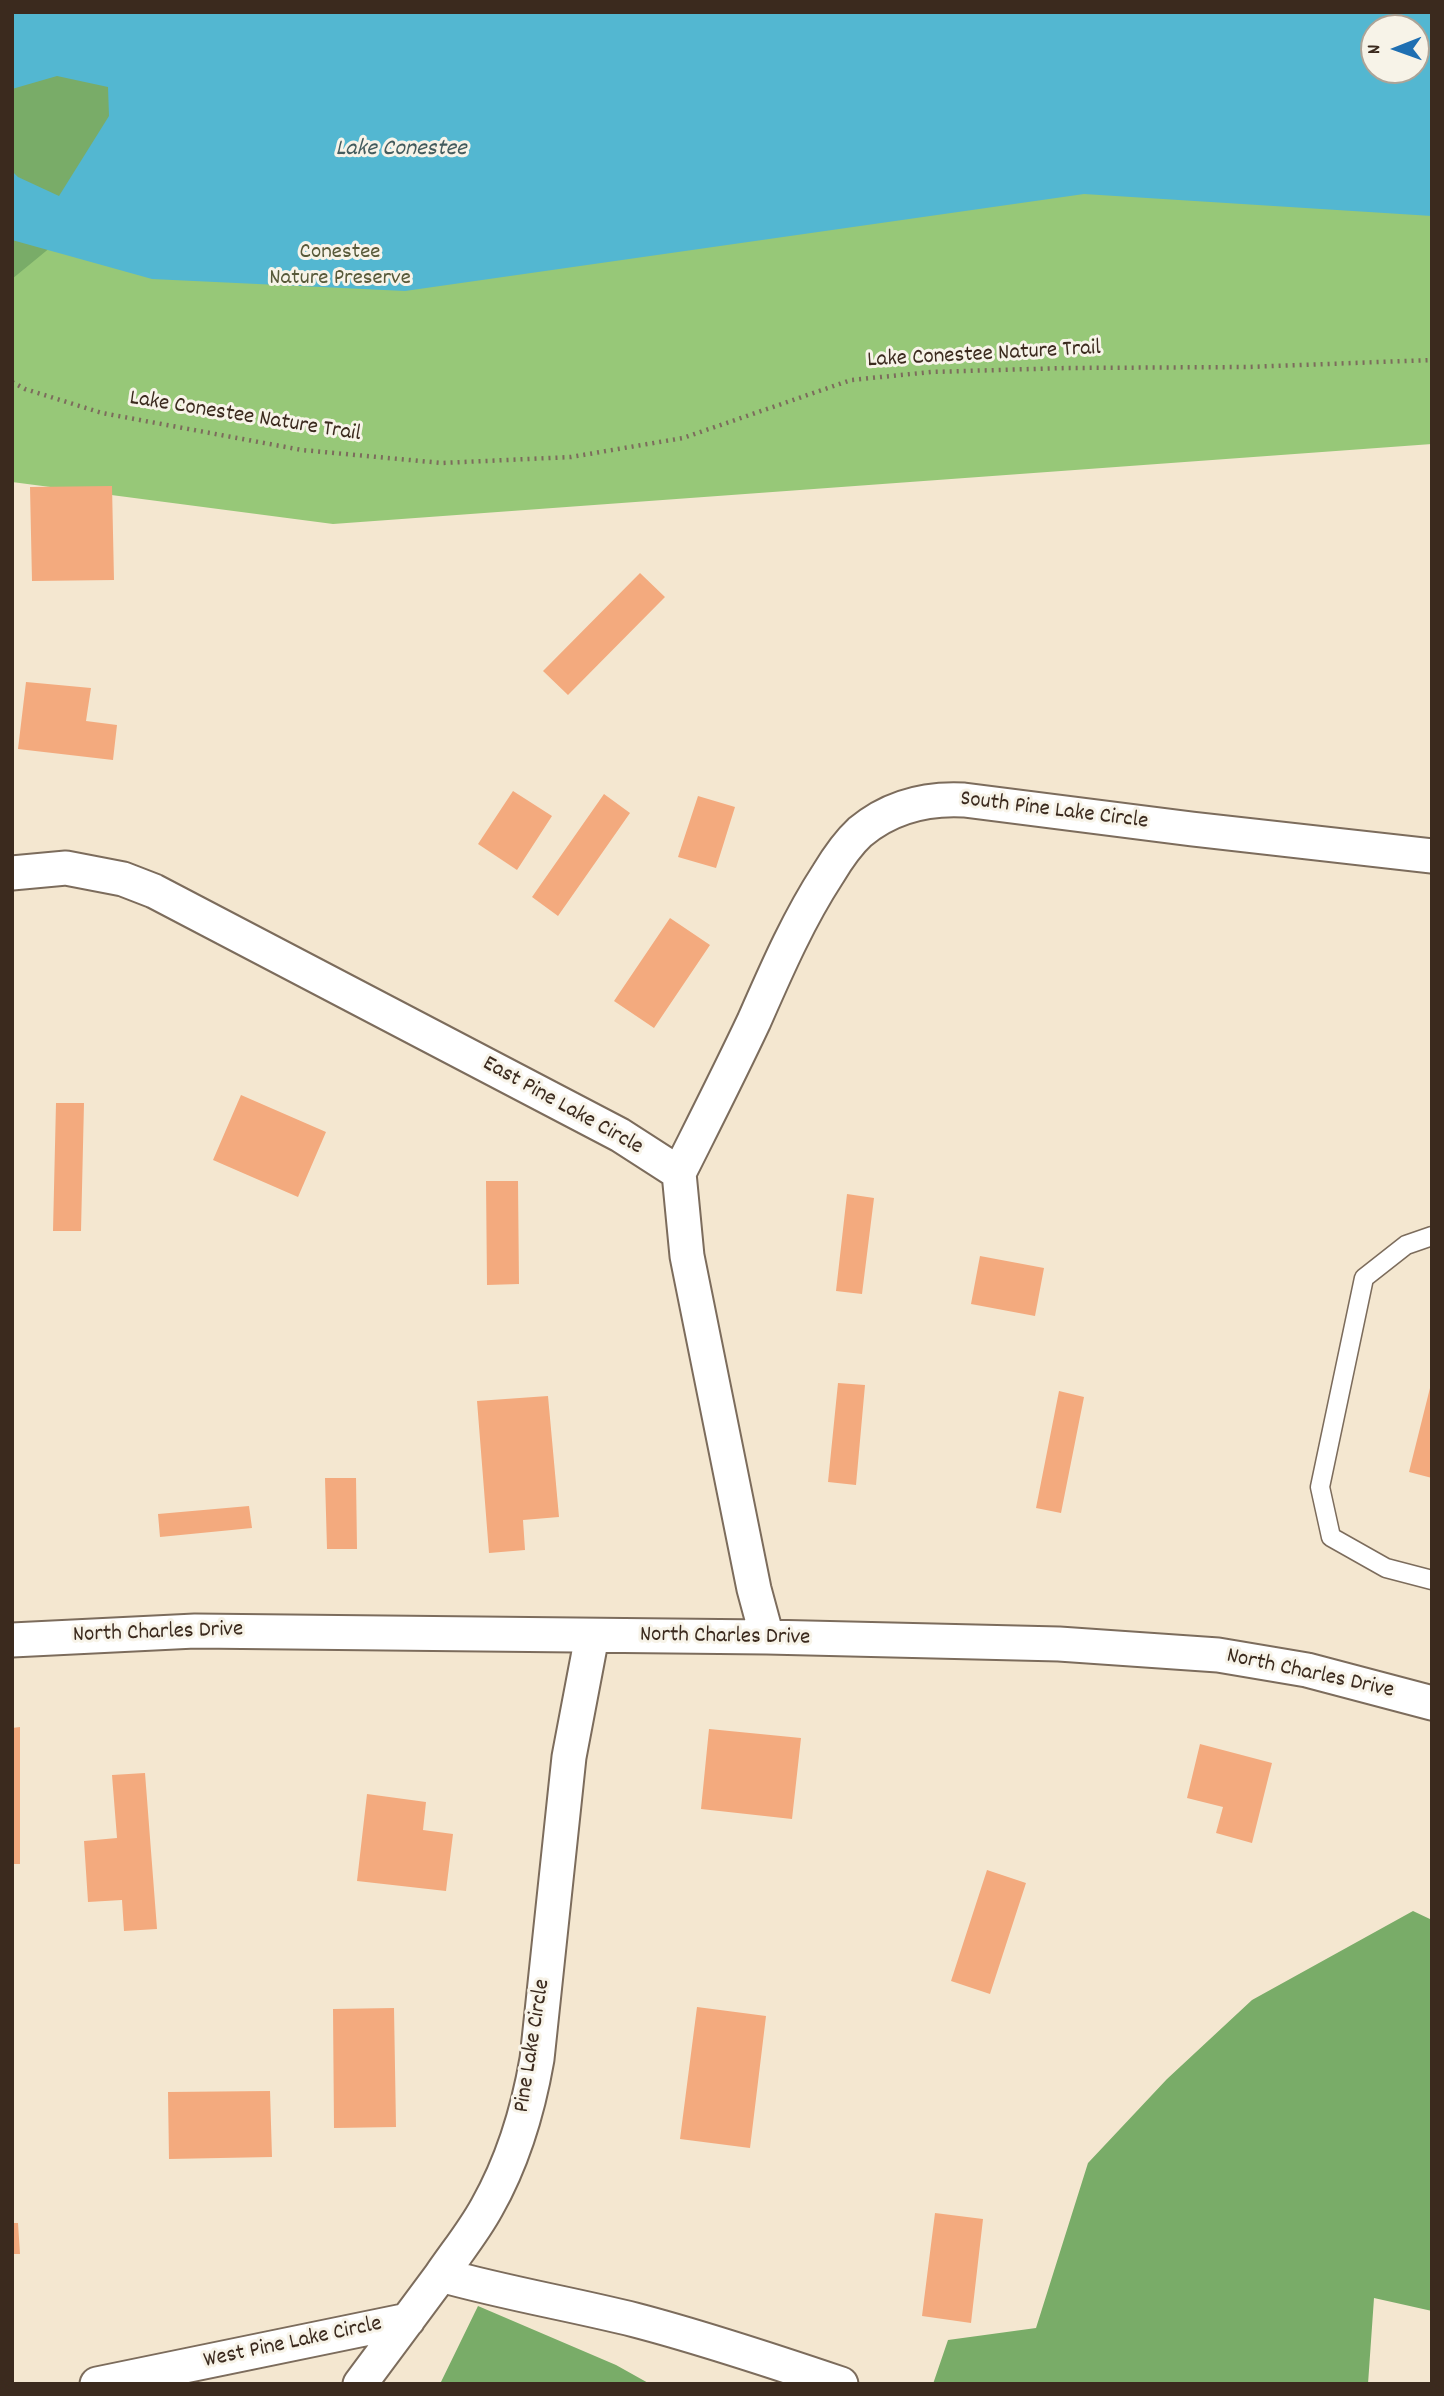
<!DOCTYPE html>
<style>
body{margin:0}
#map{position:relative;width:1444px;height:2396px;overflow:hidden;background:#f4e7d0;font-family:Dekko,sans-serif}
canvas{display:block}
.frame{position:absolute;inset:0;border:14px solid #3b2a1e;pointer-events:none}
.north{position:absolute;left:1360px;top:14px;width:70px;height:70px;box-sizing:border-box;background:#f7f3e8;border:2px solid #aca397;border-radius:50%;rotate:269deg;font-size:19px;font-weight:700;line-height:28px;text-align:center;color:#3b2a1e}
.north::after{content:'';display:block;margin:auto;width:24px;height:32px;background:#1f6fb2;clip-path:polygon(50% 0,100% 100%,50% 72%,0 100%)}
</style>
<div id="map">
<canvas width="1444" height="2396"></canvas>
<div class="frame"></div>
<div class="north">N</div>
</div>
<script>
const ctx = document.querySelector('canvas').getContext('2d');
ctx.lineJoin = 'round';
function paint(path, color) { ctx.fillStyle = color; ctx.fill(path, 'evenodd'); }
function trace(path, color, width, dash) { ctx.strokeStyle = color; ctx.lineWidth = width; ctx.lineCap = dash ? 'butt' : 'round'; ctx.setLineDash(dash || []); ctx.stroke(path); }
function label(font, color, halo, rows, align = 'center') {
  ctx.font = font + ' Dekko,sans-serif'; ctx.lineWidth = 6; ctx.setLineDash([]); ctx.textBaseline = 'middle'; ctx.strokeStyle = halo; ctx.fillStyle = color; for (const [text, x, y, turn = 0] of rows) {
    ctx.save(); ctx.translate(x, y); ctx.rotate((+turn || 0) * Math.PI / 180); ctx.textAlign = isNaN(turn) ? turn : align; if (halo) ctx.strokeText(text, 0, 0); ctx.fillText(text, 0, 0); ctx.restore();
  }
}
const green = new Path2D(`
 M12 12H1432V444L333 524 12 482ZM1374 28H1416V70H1374Z`);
const forest = new Path2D(`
 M12 12 236 95 12 279Z
 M1413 1911 1432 1920V2311L1374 2298 1368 2384H933L948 2340 1036 2328 1088 2163 1167 2079 1252 2000Z
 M478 2306 616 2365 650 2384H440Z`);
const water = new Path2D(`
 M12 12H1432V216L1084 194 405 291 152 279 12 240V171L18 177 59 196 109 116 108 87 57 76 12 89ZM1374 28H1416V70H1374Z`);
const building = new Path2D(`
 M112 486 114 580 32 581 30 487Z
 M640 573 665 597 568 695 543 671Z
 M26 682 91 688 86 721 117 725 113 760 18 749Z
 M513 791 552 816 517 870 478 844Z
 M604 794 630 813 558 916 532 897Z
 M698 796 735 807 716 868 678 857Z
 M670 918 710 945 654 1028 614 1001Z
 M241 1095 326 1132 298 1197 213 1160Z
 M56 1103H84L81 1231H53Z
 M486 1181H518L519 1284 487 1285Z
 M847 1194 874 1198 862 1294 836 1291Z
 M980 1256 1044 1268 1035 1316 971 1304Z
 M838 1383 865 1385 856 1485 828 1482Z
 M1431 1384H1432V1478L1409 1472Z
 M1059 1391 1084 1397 1061 1513 1036 1508Z
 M548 1396 559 1517 523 1520 525 1550 489 1553 477 1401Z
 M325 1478H356L357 1549H327Z
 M249 1506 252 1528 160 1537 158 1514Z
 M20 1727V1864H12V1728Z
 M709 1729 801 1738 792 1819 701 1809Z
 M1200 1744 1272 1763 1252 1843 1216 1833 1223 1807 1187 1798Z
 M145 1773 157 1929 124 1931 122 1900 88 1902 84 1841 117 1838 112 1775Z
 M367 1794 426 1802 423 1830 453 1834 446 1891 357 1881Z
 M987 1870 1026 1883 990 1994 951 1981Z
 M697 2007 766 2016 750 2148 680 2139Z
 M394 2008 396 2127 334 2128 333 2009Z
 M270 2091 272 2157 169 2159 168 2092Z
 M935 2213 983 2219 971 2323 922 2316Z
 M12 2223H18L20 2254H12Z`);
const path = new Path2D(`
 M12 382 25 389 102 413 302 450 442 463 571 457 683 438 851 380 931 372 1066 368 1248 367 1432 360`);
const service = new Path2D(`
 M1432 1236 1406 1245 1364 1278 1320 1487 1331 1537 1386 1568 1432 1580`);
const minor = new Path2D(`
 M12 873 66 868 123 879 154 891 620 1135 679 1173 687 1256 754 1589 767 1637
 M679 1173C704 1123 730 1072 754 1021 776 971 798 920 828 874 837 859 847 844 860 832 890 807 926 798 964 800L1192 829 1432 856
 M592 1636 569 1757 537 2059C528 2111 513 2161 487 2207 474 2231 456 2253 441 2275 505 2293 571 2304 635 2320 704 2338 773 2361 841 2384
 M12 1640 195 1631 767 1637 1059 1644 1218 1655 1307 1670 1432 1703
 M97 2384 408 2320
 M360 2384 441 2275`);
const parkNames = [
 ["Conestee",340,254],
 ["Nature Preserve",340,280]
];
const streetNames = [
 ["Lake Conestee Nature Trail",984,356,-3],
 ["Lake Conestee Nature Trail",245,418,9],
 ["South Pine Lake Circle",1054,812,7],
 ["East Pine Lake Circle",562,1107,29],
 ["North Charles Drive",158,1634,-2],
 ["North Charles Drive",725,1638,1],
 ["North Charles Drive",1310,1675,12],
 ["Pine Lake Circle",534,2046,-81],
 ["West Pine Lake Circle",293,2344,-12]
];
const waterNames = [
 ["Lake Conestee",401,151]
];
paint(green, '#97c878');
paint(forest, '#79ac68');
paint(water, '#53b7d1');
paint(building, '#f3aa7e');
trace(service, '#7c6c5c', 21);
trace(minor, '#7c6c5c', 37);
trace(path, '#7c6c5c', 4.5, [2, 5]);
trace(service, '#fff', 18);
trace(minor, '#fff', 33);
label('23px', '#575939', '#f7f3e8', parkNames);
label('23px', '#3b2a1e', '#f7f3e8', streetNames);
label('italic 24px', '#435b5d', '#f7f3e8', waterNames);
</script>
